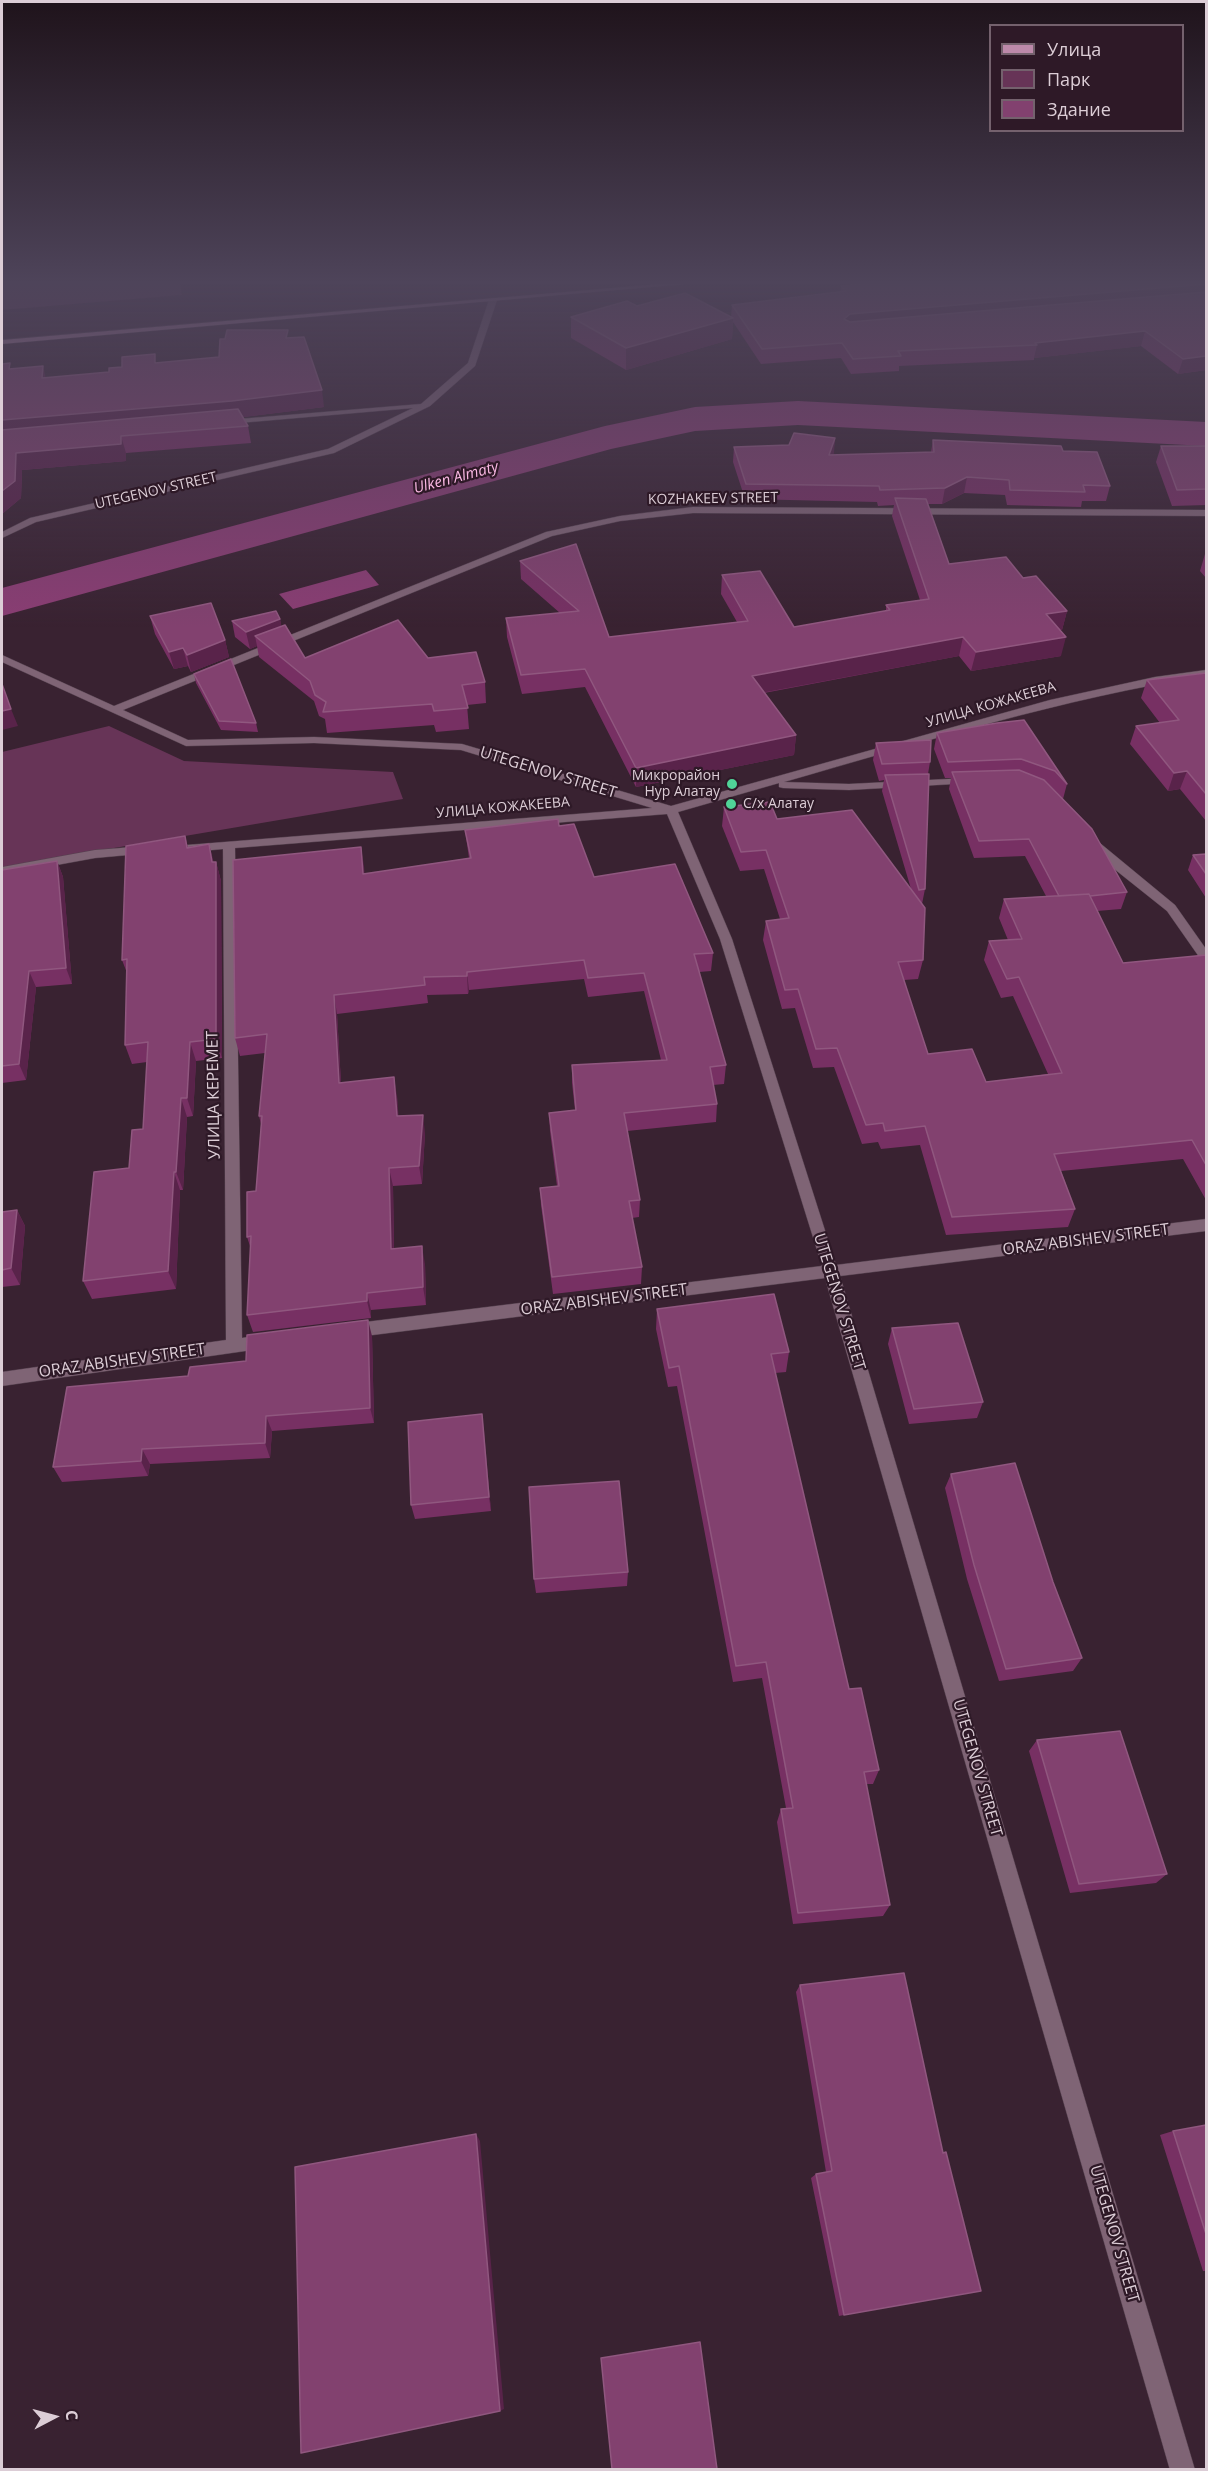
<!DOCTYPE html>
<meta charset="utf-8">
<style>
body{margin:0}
#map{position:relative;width:1208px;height:2471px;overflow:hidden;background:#392231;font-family:"Open Sans",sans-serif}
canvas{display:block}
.frame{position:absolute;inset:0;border:3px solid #dccdd6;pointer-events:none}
.legend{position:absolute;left:989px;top:24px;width:195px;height:108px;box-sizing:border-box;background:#2e1927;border:2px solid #74616d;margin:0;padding:8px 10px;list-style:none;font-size:18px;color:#dccdd6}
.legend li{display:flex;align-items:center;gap:12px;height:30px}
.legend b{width:30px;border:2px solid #74616d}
.north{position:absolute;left:24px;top:2387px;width:60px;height:60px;-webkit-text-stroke:4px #2e1927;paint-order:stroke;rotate:84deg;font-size:16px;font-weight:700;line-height:24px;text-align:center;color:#dccdd6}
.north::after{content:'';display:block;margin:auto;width:21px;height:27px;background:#dccdd6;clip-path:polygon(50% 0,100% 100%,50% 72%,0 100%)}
</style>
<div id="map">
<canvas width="1208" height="2471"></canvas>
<div class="frame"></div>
<ul class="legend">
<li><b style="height:8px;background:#bd89aa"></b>Улица</li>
<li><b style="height:16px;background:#673457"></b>Парк</li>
<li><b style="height:16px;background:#82416f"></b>Здание</li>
</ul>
<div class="north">С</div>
</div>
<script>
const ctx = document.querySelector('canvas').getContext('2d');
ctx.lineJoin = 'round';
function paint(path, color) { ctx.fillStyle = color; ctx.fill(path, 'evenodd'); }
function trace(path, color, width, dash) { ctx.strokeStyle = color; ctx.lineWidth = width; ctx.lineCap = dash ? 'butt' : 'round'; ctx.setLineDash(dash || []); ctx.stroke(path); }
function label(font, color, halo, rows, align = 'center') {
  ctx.font = font + ' "Open Sans",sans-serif'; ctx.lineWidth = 4.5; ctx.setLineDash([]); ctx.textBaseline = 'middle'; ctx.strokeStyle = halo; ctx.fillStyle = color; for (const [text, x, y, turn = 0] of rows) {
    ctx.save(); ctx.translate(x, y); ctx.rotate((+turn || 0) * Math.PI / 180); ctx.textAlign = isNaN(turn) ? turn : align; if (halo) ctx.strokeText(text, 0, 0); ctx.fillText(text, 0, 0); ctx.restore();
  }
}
const green = new Path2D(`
 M2 282H180L182 295 2 310Z
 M109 726 184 761 393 772 403 799 2 867V752Z`);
const water = new Path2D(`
 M366 570 379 585 293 609 279 594Z`);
const river = new Path2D(`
 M798 401 1206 422V446L798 425 695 431 611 449 2 616V588L605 426 695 407Z`);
const minor = new Path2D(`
 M493 298 497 300 475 366 430 406 334 453 36 522 2 538V532L30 518 328 449 413 408 227 424 223 422 227 420 421 404 468 363 489 300Z
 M693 507 1206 510V516L693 513 620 521 552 536 123 710 188 740 314 737 462 744 671 806 1050 700 1155 677 1206 670V676C1063 698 924 742 784 782L849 784 968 778 972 779V783L849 790 783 788 779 787V783L678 812 732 939 836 1265 1206 1219V1231L840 1276 1195 2470H1170L825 1278 349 1338 343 1336 341 1331 343 1326 349 1324 822 1266 720 939 667 814 235 848 242 1338 266 1334 272 1336 274 1341 272 1346 266 1348 2 1386V1372L226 1340 223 849 191 852 185 848 187 845 652 808 461 750 314 743 186 746 2 662V655L114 706 546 532 620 516Z
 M1095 839 1175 905 1206 949V962L1202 961 1167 911 1108 864 1091 846 1089 843Z
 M146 846 150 847V853L95 858 2 875V867L95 850Z`);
const major = new Path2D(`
 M683 282H708L2 344V340Z`);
const wall = new Path2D(`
 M1206 282V370L1178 374 1141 346 1034 358V360L899 366V371L851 374 841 358 761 364 733 322 732 339 626 370 571 338V317L637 306 731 317 732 305 840 292 841 286Z
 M289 338 324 407 243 417 248 426 251 443 126 453V461L22 470 21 498 2 514V364L11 369 46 378 109 372 157 363 219 357Z
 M835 438 833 455 931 452 933 440 1063 451 1110 486 1106 501H1082L1081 507 1007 505 1005 495 964 493 942 504H928L949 564 1023 578 1067 611 1062 630H1060L1061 656 971 671 959 656 764 693 796 735 794 755 636 787 585 687 522 694 507 637 506 618 560 613 521 579 520 561 576 544 609 637 737 622 721 594 722 575 794 627 886 611V605L920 600 892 516 894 505 878 506 877 502 745 499 733 462 734 447 789 445Z
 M1161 446H1206V505L1172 506 1156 462Z
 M1205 554H1206V578L1200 571Z
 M150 616 225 640 229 657 191 672 188 666 174 669 155 634Z
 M280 619 281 626 305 658H428L485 682 486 703 467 705 469 729 436 732 434 725 327 733 325 719 319 716 314 701 259 657 257 646 250 649 235 637 232 621Z
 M1206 673V821L1180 789 1168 791 1130 744 1136 726 1160 723 1141 698 1147 680Z
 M194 674 256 723 258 732 221 730 196 683Z
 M1024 720 1067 784 1063 799 1127 892 1121 909 1097 911 1123 963 1206 955V1200L1183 1159 1061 1171 1075 1209 1068 1227 946 1235 920 1145 881 1149 878 1142 862 1144 834 1067 813 1068 795 1008 782 1009 763 940 766 921 780 919 764 869 740 871 722 826 724 807 777 819 911 889 882 791 884 780 879 781 873 760 876 743 930 762 928 774 925 889 922 904 923 960 918 979 904 980 928 1054 986 1082 1048 1074 1013 996 1001 998 984 960 989 941 1008 940 999 918 1004 899 1046 896 1025 856 974 858 949 789 951 778H945L934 749 937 733Z
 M559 826 594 877 713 953 711 971 699 972 726 1065 724 1084 713 1085 717 1104 716 1122 627 1131 640 1200 639 1217 632 1218 642 1267 641 1284 553 1294 541 1205 540 1188 557 1186 550 1131 549 1113 575 1110 572 1083V1065L661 1060 644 991 588 997 584 979 469 990 468 994 427 995 428 1003 337 1014 341 1083 397 1096 398 1116 425 1133 422 1184 393 1186 394 1249 425 1264 426 1305 371 1310V1318L253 1332 247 1315 251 1249 247 1237 256 1191 261 1124 259 1116 265 1053 240 1056 235 1038 361 847 364 874 469 858 465 830Z
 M185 836 188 847 209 844 213 862H216L221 881 222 1058 196 1061 193 1116 187 1117 183 1190H180L176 1289 92 1299 83 1281 129 1168 143 1129 147 1062 132 1064 125 1045 127 973 122 960Z
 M1206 854V898L1188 870 1193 855Z
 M57 861 63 877 72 984 36 987 26 1080 2 1083V870Z
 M17 1210 25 1226 20 1285 2 1287V1212Z
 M657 1309 789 1352 786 1372 775 1373 849 1689 879 1770 873 1784H866L890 1905 883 1916 793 1924 777 1822 781 1809 786 1808 762 1678 733 1682 677 1386 668 1387 656 1329Z
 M892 1328 983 1402 977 1418 909 1424 888 1344Z
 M372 1336 374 1423 272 1431 270 1458 150 1464 148 1476 62 1482 53 1467 188 1376 246 1361Z
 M482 1414 491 1511 415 1519 411 1505Z
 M951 1474 1053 1582 1082 1658 1073 1671 999 1681 967 1579 945 1488Z
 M628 1572 627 1586 536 1593 534 1579Z
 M1037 1740 1167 1874 1156 1883 1070 1893 1029 1751Z
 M904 1973 844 2315 839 2316 811 2178 816 2174 826 2172 796 1992 800 1985Z
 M1206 2125V2271H1203L1160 2135 1173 2131Z`);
const shadedWall = new Path2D(`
 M1206 284V295L848 329 844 319 850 314Z
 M733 318 732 339 626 370V348Z
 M1145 331 1141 346 1034 358 1037 345 1035 343Z
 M1206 356V370L1178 374 1183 359Z
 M43 366 47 383 42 378Z
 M322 390 324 407 236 418 2 439V420Z
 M121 436 126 453V461L22 470 21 498 2 514V491L16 453Z
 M835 438 834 453 827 470 829 455Z
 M967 477 964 493 942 504 945 488Z
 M1067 611 1062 630 1041 633 1046 614Z
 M280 619 283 635 255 636 257 646 250 649 246 632Z
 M963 637 959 656 750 695 752 676Z
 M1066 637 1061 656 971 671 976 652Z
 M225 640 229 657 191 672 187 655Z
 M183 648 188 666 174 669 169 652Z
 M11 709 18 726 2 730V711Z
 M796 735 794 755 636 787V768Z
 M1187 771 1180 789 1168 791 1174 773Z
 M209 844 214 863 216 862 221 881 222 1058 216 1039 212 862Z
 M361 847 364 866 366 892 363 874Z
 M57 861 63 877 72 984 66 968Z
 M29 971 36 987 26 1080 19 1064Z
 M467 972 469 990 468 994 467 976Z
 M334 995 337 1014 342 1101 339 1083Z
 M190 1042 196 1061 193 1116 187 1098Z
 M394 1077 397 1096 400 1134 397 1116Z
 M181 1098 187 1117 183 1190 176 1172Z
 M423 1115 425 1133 422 1184 419 1166Z
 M389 1168 393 1186 394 1267 391 1249Z
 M174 1172 180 1190 176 1289 168 1271Z
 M17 1210 25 1226 20 1285 11 1268Z
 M422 1246 425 1264 426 1305 423 1287Z
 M367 1293 371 1310V1318L367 1301Z
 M368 1320 372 1336 374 1423 370 1408Z
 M482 1414 484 1430 491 1511 489 1497Z
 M266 1416 272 1431 270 1458 265 1443Z
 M142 1449 150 1464 148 1476 141 1461Z
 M476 2134 480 2141 504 2409 500 2411Z`);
const building = new Path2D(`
 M878 282H1206V284L850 314 844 319 850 322 1206 292V356L1183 359 1145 331 1035 343 1037 345 898 351 901 356 853 359 842 343 762 349 732 305 846 291 841 286Z
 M685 293 733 318 626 348 571 317 627 301 637 306Z
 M227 330H288L286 338 304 337 322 390 232 401 2 420V364L10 363 9 369 43 366 42 378 109 372V368L122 367V357L155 354V363L219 357 220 339H225Z
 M238 409 248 426 121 436V444L16 453 15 481 2 491V430Z
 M794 433 835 438 829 455 934 452 933 440 1061 446 1063 451 1097 452 1110 486 1083 485 1085 492 1010 490 1009 480 967 477 945 488 880 490 879 486 746 484 734 447 789 445Z
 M1161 446H1206V489L1177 490Z
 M895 498 926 499 949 564 1006 557 1023 578 1036 576 1067 611 1046 614 1066 637 976 652 963 637 752 676 796 735 636 768 585 669 521 675 506 618 579 611 520 561 576 544 609 637 748 621 722 575 760 571 794 627 890 610 886 605 929 599Z
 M211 603 225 640 187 655 183 648 169 652 150 616Z
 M276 611 280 619 246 632 232 621Z
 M398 620 428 658 476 652 485 682 462 685 468 708 434 711 432 704 323 712 326 702 315 695 310 681 255 636 285 625 305 658Z
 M231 659 256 723 219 721 194 674Z
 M1206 673V794L1187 771 1174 773 1136 726 1179 720 1147 680Z
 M2 684 11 709 2 711Z
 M1024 720 1067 784 1055 771 1021 759 948 762 937 733 997 723Z
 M931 740 930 762 882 764 876 743Z
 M1019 770 1044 780 1092 829 1127 892 1090 896 1089 894 1059 896 1029 839 979 841 952 772Z
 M929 774 925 889 919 890 885 775Z
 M770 802 777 819 852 810 925 908 923 960 898 962 928 1054 972 1049 986 1082 1062 1073 1019 977 1007 979 989 941 1022 939 1004 899 1089 894 1123 963 1206 955V1165L1192 1140 1054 1154 1075 1209 952 1217 925 1126 885 1131 883 1123 866 1125 837 1048 816 1049 798 989 785 990 766 921 789 918 766 850 741 852 724 807Z
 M558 819 559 826 574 824 594 877 675 864 713 953 694 954 726 1065 710 1067 717 1104 624 1113 640 1200 629 1201 642 1267 552 1277 540 1188 559 1186 549 1113 576 1110 572 1065 667 1060 644 973 588 978 584 960 467 972V976L424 977 425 985 334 995 339 1083 394 1077 397 1116 423 1115 419 1166 389 1168 391 1249 422 1246 423 1287 367 1293V1301L247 1315 251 1236 247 1237V1192L256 1191 262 1116H259L267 1034 235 1038 233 860 361 847 363 874 471 858 465 830Z
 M185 836 187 848 209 844 212 862H216V1039L190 1042 187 1098H181L176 1172H174L168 1271 83 1281 94 1172 129 1168 132 1130 143 1129 148 1042 125 1045 127 959 122 960 126 846Z
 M1206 854V874L1193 855Z
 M57 861 66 968 29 971 19 1064 2 1066V870Z
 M17 1210 11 1268 2 1270V1212Z
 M774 1294 789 1352 771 1354 849 1689 861 1688 879 1770 864 1772 890 1905 798 1913 781 1809 793 1808 766 1662 736 1666 679 1366 669 1368 657 1309Z
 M368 1320 370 1408 266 1416 265 1443 142 1449 141 1461 53 1467 67 1387 188 1376 190 1367 246 1361 247 1335Z
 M958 1323 983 1402 914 1409 892 1328Z
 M482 1414 489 1497 411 1505 408 1422Z
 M1015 1463 1053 1582 1082 1658 1006 1669 974 1565 951 1474Z
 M619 1481 628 1572 534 1579 529 1487Z
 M1120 1731 1167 1874 1079 1884 1037 1740Z
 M904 1973 943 2153 946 2152 981 2291 844 2315 816 2174 832 2171 800 1985Z
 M1206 2125V2234L1173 2131Z
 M476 2134 500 2411 301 2453 295 2167Z
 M700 2342 717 2469H612L601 2358Z`);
const markers = [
 [732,784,6,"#50d398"],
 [731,804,6,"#50d398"]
];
const farStreetnames = [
 ["UTEGENOV STREET",156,491,-13],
 ["KOZHAKEEV STREET",713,499,-1],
 ["УЛИЦА КОЖАКЕЕВА",991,705,-16],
 ["УЛИЦА КОЖАКЕЕВА",503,808,-5]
];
const farPoinames = [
 ["Микрорайон",720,776],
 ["Нур Алатау",720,792],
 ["С/х Алатау",743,804,"left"]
];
const farWaternames = [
 ["Ulken Almaty",456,478,-15]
];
const streetNames = [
 ["UTEGENOV STREET",548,773,17],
 ["УЛИЦА КЕРЕМЕТ",214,1095,-91],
 ["ORAZ ABISHEV STREET",1086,1240,-7],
 ["ORAZ ABISHEV STREET",604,1300,-7],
 ["UTEGENOV STREET",839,1302,73],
 ["ORAZ ABISHEV STREET",122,1361,-8],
 ["UTEGENOV STREET",977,1768,74],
 ["UTEGENOV STREET",1114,2234,74]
];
paint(green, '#673457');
paint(water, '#8a3d73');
paint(river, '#8a3d73');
trace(minor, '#54414e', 1);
trace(major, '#54414e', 1);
paint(minor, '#7f6475');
paint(major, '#bd89aa');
paint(wall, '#773063');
paint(shadedWall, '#59234a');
paint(building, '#82416f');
trace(building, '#90577f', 1.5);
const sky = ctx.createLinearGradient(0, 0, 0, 628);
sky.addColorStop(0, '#1f131b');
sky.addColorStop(0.45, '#4e445a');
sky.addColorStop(1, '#4e445a00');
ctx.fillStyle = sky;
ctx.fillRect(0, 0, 1208, 628);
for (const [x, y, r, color] of markers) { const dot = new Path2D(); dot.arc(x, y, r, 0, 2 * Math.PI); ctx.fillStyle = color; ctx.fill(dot); trace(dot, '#2e1927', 2); }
label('14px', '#dccdd6', '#2e1927', farStreetnames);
label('14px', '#dccdd6', '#2e1927', farPoinames, 'right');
label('italic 15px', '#fbb9e4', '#2e1927', farWaternames);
label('16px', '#dccdd6', '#2e1927', streetNames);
</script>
